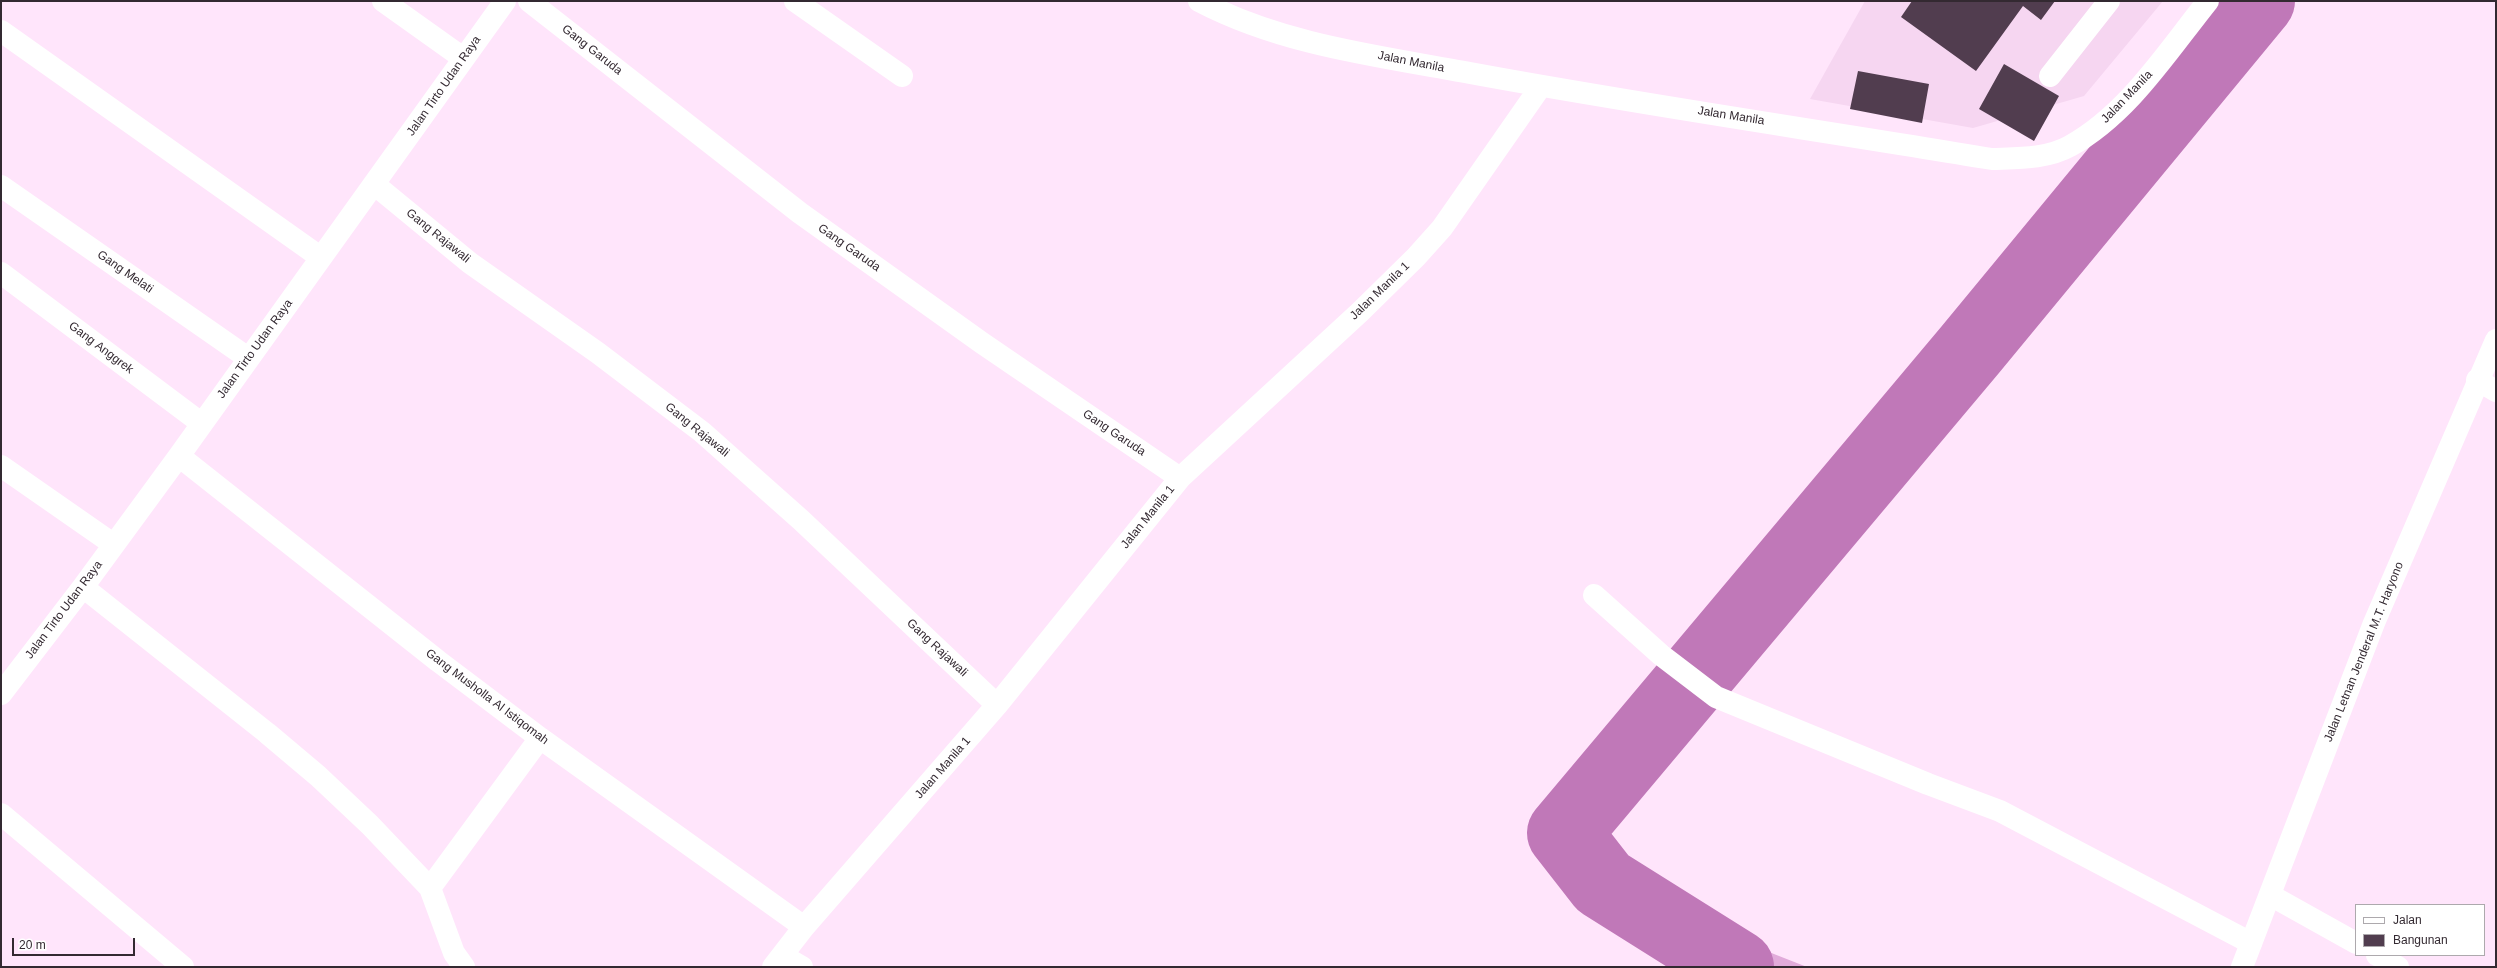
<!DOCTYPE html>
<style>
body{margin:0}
#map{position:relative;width:2497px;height:968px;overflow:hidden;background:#ffe5fb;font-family:Arial,sans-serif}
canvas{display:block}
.frame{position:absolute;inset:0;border:2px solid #332931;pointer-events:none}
.legend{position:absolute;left:2355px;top:904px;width:130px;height:52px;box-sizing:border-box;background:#fff;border:1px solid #ada9ad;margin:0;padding:5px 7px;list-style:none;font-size:12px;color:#332931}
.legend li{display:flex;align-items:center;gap:8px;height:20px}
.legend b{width:20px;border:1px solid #ada9ad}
.scale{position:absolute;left:12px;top:938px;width:123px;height:18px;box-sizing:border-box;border:2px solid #332931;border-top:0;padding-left:5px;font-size:12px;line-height:14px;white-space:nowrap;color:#332931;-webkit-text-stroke:3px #fff;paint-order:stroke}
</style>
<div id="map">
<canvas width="2497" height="968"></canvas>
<div class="frame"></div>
<ul class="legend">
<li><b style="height:5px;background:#fff"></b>Jalan</li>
<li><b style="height:11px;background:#513d4f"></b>Bangunan</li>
</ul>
<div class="scale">20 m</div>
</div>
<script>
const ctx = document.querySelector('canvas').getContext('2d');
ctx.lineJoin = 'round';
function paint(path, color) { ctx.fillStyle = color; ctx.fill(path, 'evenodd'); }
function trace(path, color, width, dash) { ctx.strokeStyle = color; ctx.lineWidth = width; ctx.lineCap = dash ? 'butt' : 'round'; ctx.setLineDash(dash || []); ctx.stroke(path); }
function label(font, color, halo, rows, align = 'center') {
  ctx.font = font + ' Arial,sans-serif'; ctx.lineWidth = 4; ctx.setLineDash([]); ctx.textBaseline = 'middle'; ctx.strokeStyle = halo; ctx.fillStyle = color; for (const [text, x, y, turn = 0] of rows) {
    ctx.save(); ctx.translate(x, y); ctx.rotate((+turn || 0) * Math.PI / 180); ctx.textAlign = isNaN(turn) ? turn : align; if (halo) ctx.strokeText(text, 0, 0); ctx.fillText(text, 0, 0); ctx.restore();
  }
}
const built = new Path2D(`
 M1865 1H2163L2084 96 1973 128 1810 99Z`);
const green = new Path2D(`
 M1746 943 1807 967H1733Z`);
const river = new Path2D(`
 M1737 967 1603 883 1564 833 1970 350 2258 1`);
const building = new Path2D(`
 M1912 1H2055L2041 20 2023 6 1976 71 1901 17Z
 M2004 64 2059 96 2034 141 1979 109Z
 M1858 71 1929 84 1922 123 1850 109Z`);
const minor = new Path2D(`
 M383 1 463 58
 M529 1 800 213 982 343 1180 478
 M795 1 902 76
 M1199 1C1283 45 1378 56 1470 73 1643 105 1818 130 1992 159 2017 158 2047 159 2070 146 2128 114 2167 52 2208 1
 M1 31 320 257
 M2050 76 2109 1
 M374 184 470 263 598 353 702 432 801 520 997 705
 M1 186 248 358
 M1 273 201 423
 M2477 380 2496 391
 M179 456 438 661 540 738 804 927
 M1 466 113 544
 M83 587 267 733 318 776 370 825 430 888 454 953 464 967
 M1594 595 1661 655 1716 697 1928 784 2000 811 2251 943
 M1 694 83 587 179 456 505 1
 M1 814 183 967
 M430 888 540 738
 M2270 895 2356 943
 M2377 955 2398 967
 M783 956 802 967
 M773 967 804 927 997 705 1180 478 1360 312 1416 257 1442 228 1541 86`);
const major = new Path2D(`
 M2242 967 2374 623 2496 340`);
const streetNames = [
 ["Gang Garuda",592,50,38],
 ["Jalan Manila",1411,62,11],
 ["Jalan Tirto Udan Raya",444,86,-55],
 ["Jalan Manila",2127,97,-46],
 ["Jalan Manila",1731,116,9],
 ["Gang Rajawali",438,236,39],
 ["Gang Garuda",849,248,35],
 ["Gang Melati",125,272,35],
 ["Jalan Manila 1",1380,291,-44],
 ["Gang Anggrek",101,348,37],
 ["Jalan Tirto Udan Raya",255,349,-54],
 ["Gang Rajawali",697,430,39],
 ["Gang Garuda",1114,433,34],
 ["Jalan Manila 1",1148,517,-51],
 ["Jalan Tirto Udan Raya",64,610,-53],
 ["Gang Rajawali",937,648,43],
 ["Jalan Letnan Jenderal M.T. Haryono",2364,652,-68],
 ["Gang Musholla Al Istiqomah",487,697,37],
 ["Jalan Manila 1",943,768,-49]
];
paint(built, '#f6d6f1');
paint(green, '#e1abda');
trace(river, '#c078b8', 74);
paint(building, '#513d4f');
trace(minor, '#fff', 22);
trace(major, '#fff', 22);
label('12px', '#332931', '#fff', streetNames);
</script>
